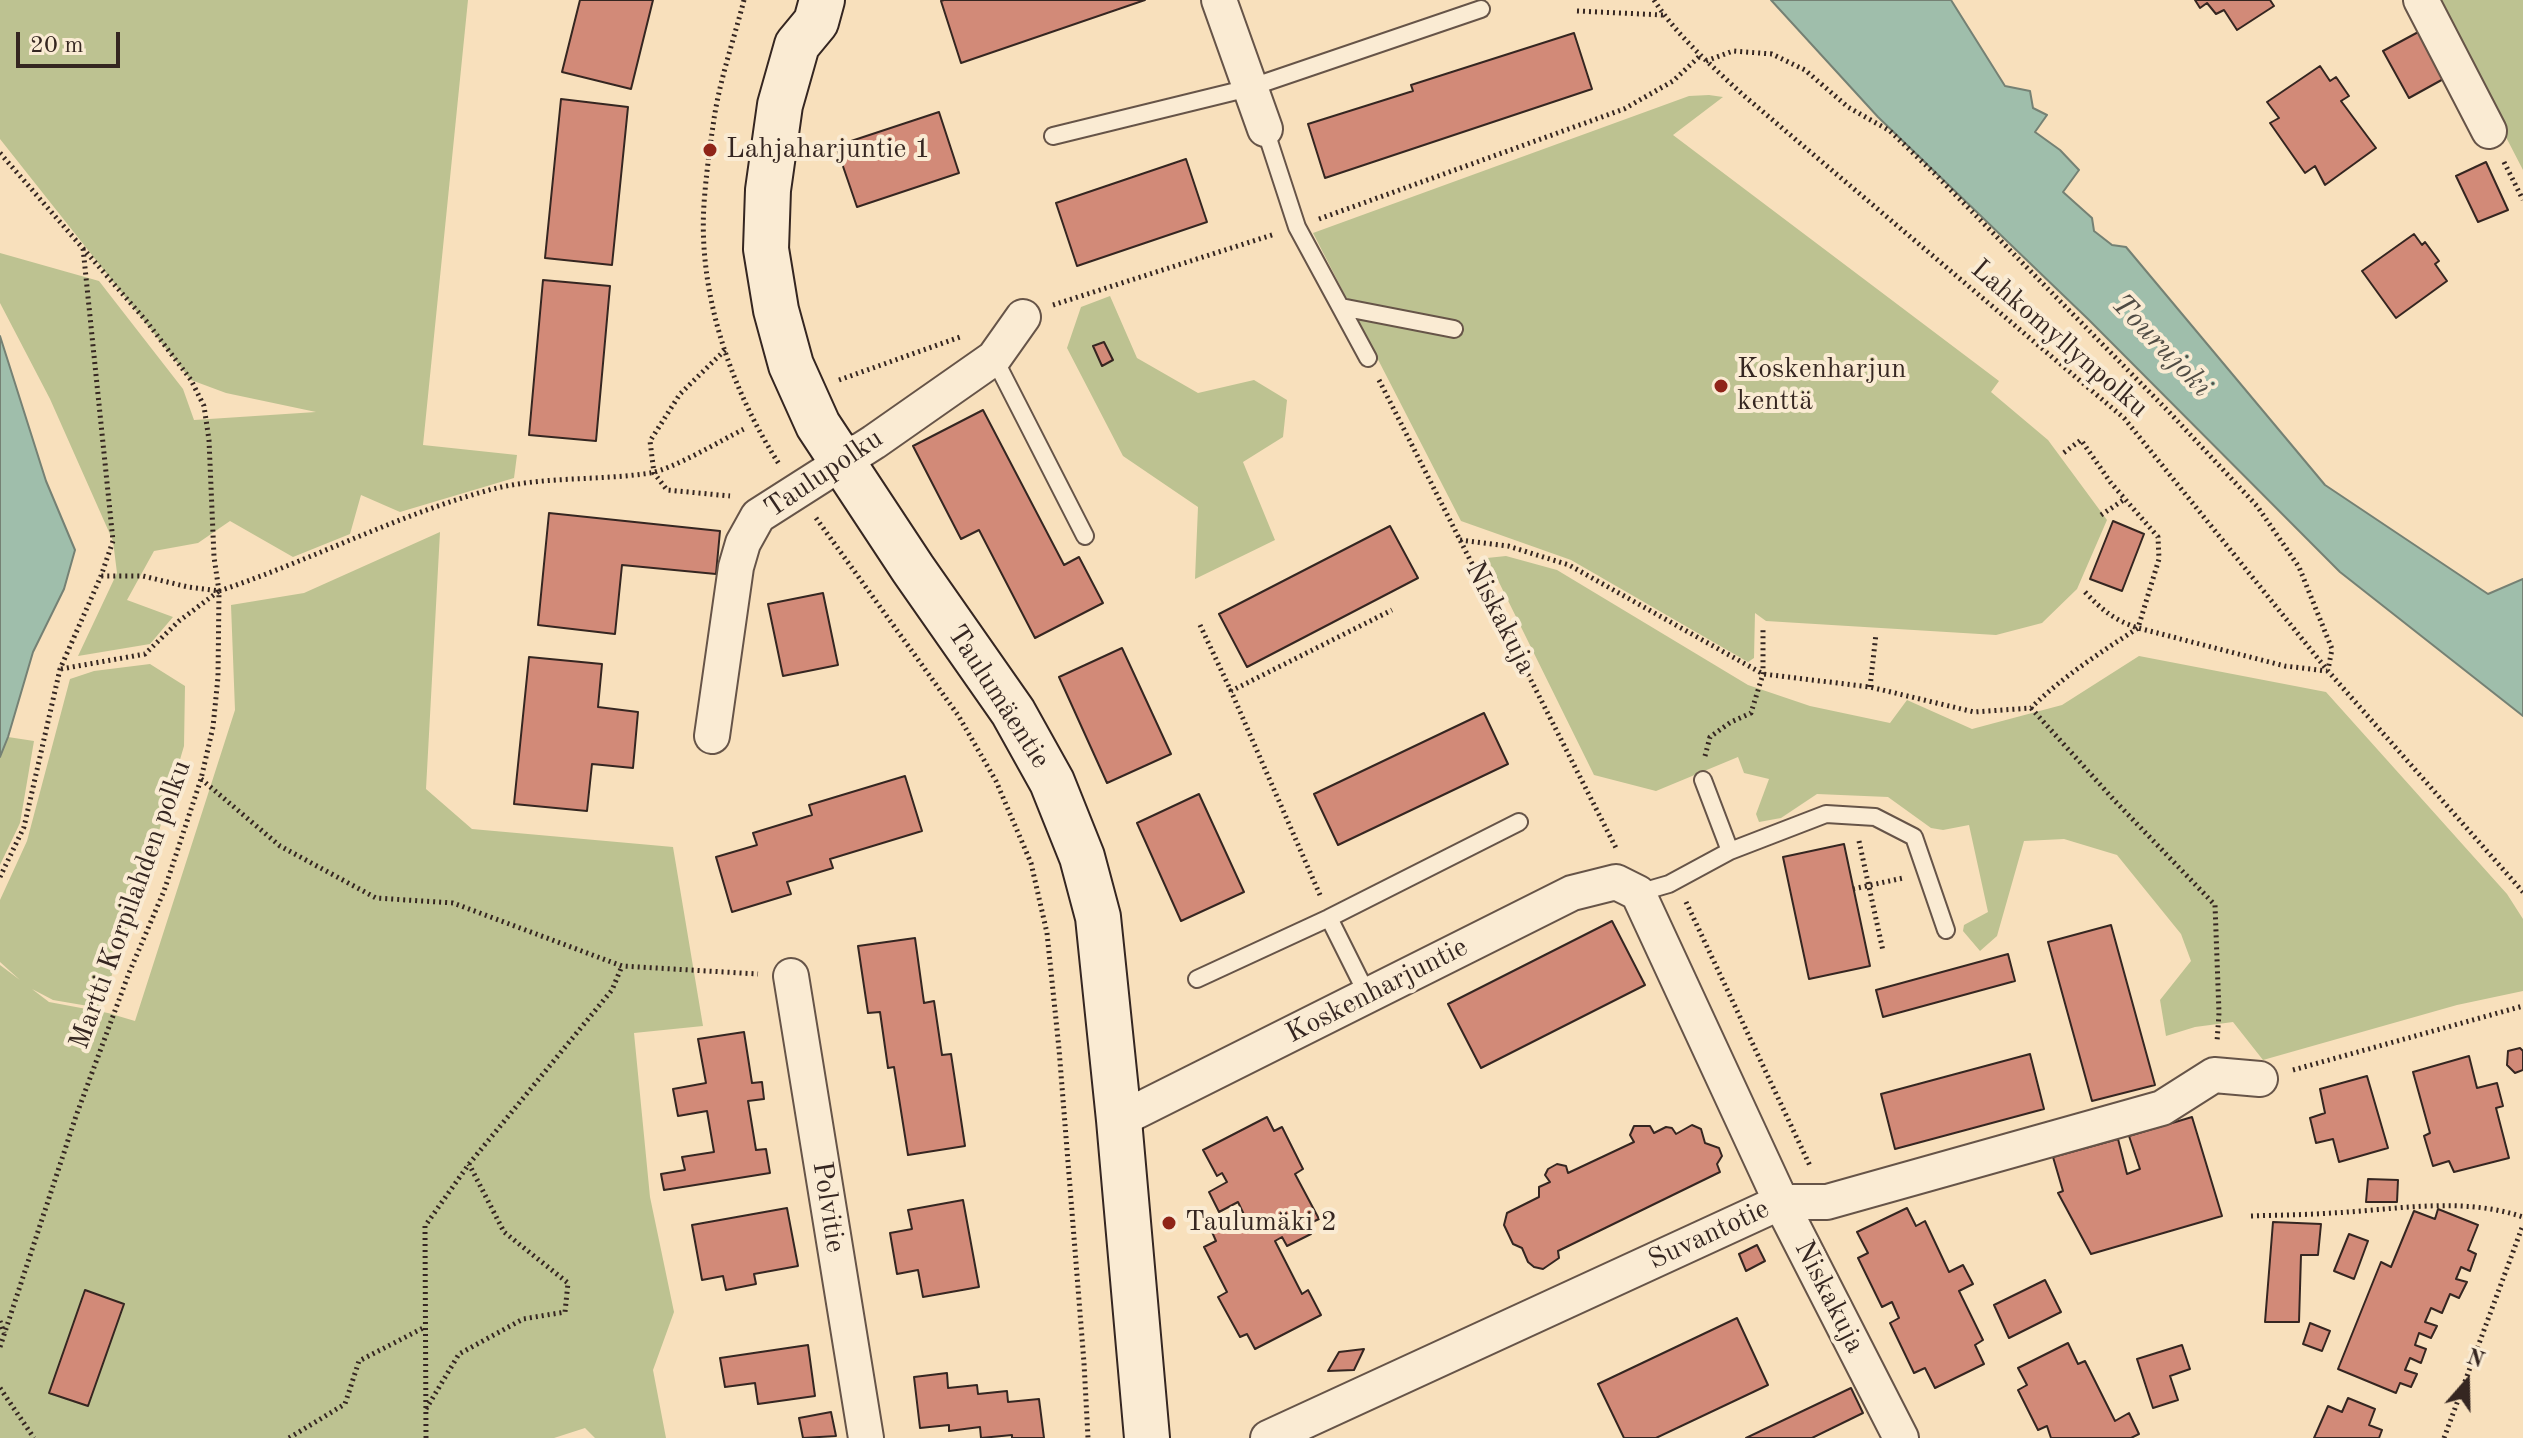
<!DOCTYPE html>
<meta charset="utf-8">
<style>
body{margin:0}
#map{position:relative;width:2523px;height:1438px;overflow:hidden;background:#f8e0bc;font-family:"Old Standard TT",serif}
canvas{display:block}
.north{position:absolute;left:2427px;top:1342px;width:80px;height:80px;-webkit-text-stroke:6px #faebd3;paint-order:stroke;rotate:20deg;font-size:22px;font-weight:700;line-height:32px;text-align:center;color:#352621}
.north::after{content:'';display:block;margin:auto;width:28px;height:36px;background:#352621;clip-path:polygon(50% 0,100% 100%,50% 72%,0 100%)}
.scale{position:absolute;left:16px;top:32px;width:104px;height:36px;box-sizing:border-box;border:4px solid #352621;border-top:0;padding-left:10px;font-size:24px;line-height:28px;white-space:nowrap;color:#352621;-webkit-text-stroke:6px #faebd3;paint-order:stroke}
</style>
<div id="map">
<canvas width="2523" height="1438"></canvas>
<div class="north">N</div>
<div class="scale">20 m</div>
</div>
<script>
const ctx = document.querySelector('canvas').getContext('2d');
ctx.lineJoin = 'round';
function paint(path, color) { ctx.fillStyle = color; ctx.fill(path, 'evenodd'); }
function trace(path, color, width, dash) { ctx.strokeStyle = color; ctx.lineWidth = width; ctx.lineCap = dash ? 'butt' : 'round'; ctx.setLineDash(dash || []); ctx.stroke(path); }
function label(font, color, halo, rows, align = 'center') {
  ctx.font = font + ' "Old Standard TT",serif'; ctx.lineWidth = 8; ctx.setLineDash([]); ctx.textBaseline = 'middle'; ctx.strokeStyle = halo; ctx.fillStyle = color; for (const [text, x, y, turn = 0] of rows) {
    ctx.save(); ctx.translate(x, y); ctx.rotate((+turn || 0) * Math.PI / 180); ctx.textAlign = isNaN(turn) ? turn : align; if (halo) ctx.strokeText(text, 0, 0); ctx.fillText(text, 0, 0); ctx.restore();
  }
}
const green = new Path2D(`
 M0 0H468L423 445 517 455 514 478 400 512 361 495 350 534 293 557 230 521 198 543 154 551 127 600 173 617 150 644 78 656 117 573 113 541 50 399 0 303V253L99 281 183 389 194 420 316 412 226 393 191 380 0 139Z
 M2435 0H2523V170Z
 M1709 95 1723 97 1673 135 1999 381 1991 392 2048 440 2107 520 2077 589 2042 623 1996 635 1766 621 1755 613 1754 658 1748 662 1571 560 1461 521 1313 233 1689 96Z
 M1110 296 1137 358 1198 393 1254 380 1287 400 1283 437 1243 462 1275 540 1195 579 1198 507 1123 456 1067 348 1081 307Z
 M440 532 426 789 472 829 673 847 703 1026 634 1033 650 1197 674 1312 653 1370 666 1438H595L585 1428 554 1438H0V965L20 980 0 962V900L27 841 70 679 94 671 150 664 185 686 184 746 139 899 100 1008 53 1000 32 989 49 1002 108 1013 135 1021 235 710 231 605 304 593Z
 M1506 556 1557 570 1748 685 1810 706 1890 723 1907 700 1972 729 2062 705 2139 656 2326 692 2507 894 2523 919V991L2457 1005 2263 1060 2233 1022 2195 1027 2166 1036 2160 1000 2191 961 2181 934 2117 855 2064 839 2024 841 1997 936 1980 951 1963 931 1964 925 1988 912 1969 825 1943 830 1931 828 1888 797 1817 794 1781 818 1759 822 1756 814 1769 779 1744 773 1738 757 1656 791 1594 775 1487 558Z
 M8 737 34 741 20 823 0 865V757Z`);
const water = new Path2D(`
 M1771 0H1951L2005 86 2030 91 2033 108 2047 115 2035 132 2060 150 2079 170 2063 192 2092 218 2094 231 2112 245 2126 247 2325 485 2488 594 2523 579V716L2340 572 2088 319 1878 117Z
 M0 336 46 481 75 550 64 589 33 652 8 737 0 757Z`);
const building = new Path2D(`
 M580 0H653L631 89 562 72Z
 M944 0H1145L961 63 941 1Z
 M2195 0H2270L2274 6 2237 30 2224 10 2216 14 2207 3 2200 8Z
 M2422 30 2447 77 2409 98 2383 51Z
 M1574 33 1592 89 1325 178 1308 124 1413 91 1411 85Z
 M2320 66 2330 81 2336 77 2349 96 2341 101 2376 148 2325 185 2315 166 2305 173 2270 123 2279 118 2267 102Z
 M561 99 628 107 612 265 545 258Z
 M939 112 959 173 857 207 836 146Z
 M1186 159 1207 222 1077 266 1056 203Z
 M2486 162 2508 210 2478 222 2456 176Z
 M2414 234 2422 245 2425 242 2439 261 2435 264 2447 281 2396 318 2362 271Z
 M543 280 610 286 596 441 529 435Z
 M1104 342 1113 360 1102 366 1093 346Z
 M983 410 1064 565 1079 557 1103 603 1035 638 979 530 961 539 913 446Z
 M549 513 720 531 716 574 622 565 615 634 538 625Z
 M2113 521 2144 534 2122 591 2090 579Z
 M1390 526 1418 578 1247 667 1219 614Z
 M823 593 838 665 783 676 768 604Z
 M1122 648 1171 754 1107 783 1059 677Z
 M529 657 602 664 598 707 638 712 633 768 592 764 587 811 514 804Z
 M1484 713 1508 764 1338 845 1314 794Z
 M905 776 922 831 830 859 833 868 787 882 791 894 732 912 716 857 757 845 753 833 812 815 809 805Z
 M1199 794 1244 892 1181 921 1137 823Z
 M1844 844 1870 966 1809 979 1783 857Z
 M1612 921 1645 985 1481 1068 1448 1004Z
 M2111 925 2155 1085 2092 1101 2048 942Z
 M915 938 924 1003 934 1001 942 1055 951 1054 965 1146 908 1155 894 1067 888 1068 880 1012 868 1013 858 946Z
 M2008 954 2015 981 1883 1017 1876 990Z
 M744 1032 752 1083 762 1082 764 1099 748 1101 756 1150 766 1149 770 1173 664 1190 661 1174 685 1170 682 1157 714 1152 707 1111 678 1116 673 1089 706 1083 698 1039Z
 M2520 1048 2523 1051V1070L2515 1073 2507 1065 2508 1051Z
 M2030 1054 2044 1109 1895 1149 1881 1094Z
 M2469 1056 2477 1088 2497 1083 2503 1106 2496 1108 2509 1158 2454 1172 2449 1161 2433 1166 2424 1136 2430 1133 2413 1072Z
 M2367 1076 2388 1148 2339 1162 2333 1139 2316 1143 2310 1118 2325 1113 2320 1089Z
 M1267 1117 1274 1131 1282 1127 1303 1169 1295 1174 1319 1219 1306 1225 1311 1234 1287 1246 1282 1237 1275 1241 1302 1294 1308 1290 1321 1315 1255 1349 1247 1334 1240 1337 1218 1297 1227 1292 1204 1247 1216 1241 1212 1232 1235 1220 1239 1229 1248 1223 1238 1202 1219 1212 1209 1192 1227 1182 1222 1173 1217 1176 1203 1150Z
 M2192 1117 2222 1216 2091 1254 2058 1193 2063 1191 2053 1157 2118 1139 2127 1174 2140 1169 2129 1136Z
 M1692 1125 1701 1129 1705 1143 1719 1148 1722 1156 1717 1164 1720 1172 1558 1251 1559 1258 1543 1269 1534 1267 1528 1262 1522 1248 1513 1244 1504 1225 1507 1213 1539 1197V1187L1550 1182 1545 1175 1548 1169 1557 1164 1566 1166 1568 1173 1634 1142 1630 1135 1634 1126H1650L1654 1133 1666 1127 1672 1128 1676 1134Z
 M2368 1179 2398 1180 2397 1202H2366Z
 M963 1200 979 1287 923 1297 918 1270 897 1274 890 1233 912 1229 908 1210Z
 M787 1208 798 1266 754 1274 756 1284 726 1290 723 1276 702 1280 692 1225Z
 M1907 1208 1916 1226 1925 1221 1949 1272 1963 1265 1973 1284 1959 1291 1983 1340 1975 1345 1984 1364 1935 1388 1925 1368 1914 1373 1890 1323 1899 1318 1892 1302 1882 1307 1858 1258 1868 1253 1857 1232Z
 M2438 1209 2478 1225 2468 1250 2476 1254 2470 1271 2461 1267 2456 1279 2467 1282 2459 1298 2450 1294 2442 1313 2431 1308 2425 1322 2437 1326 2431 1338 2419 1333 2415 1345 2426 1349 2421 1363 2410 1358 2405 1370 2417 1374 2411 1387 2400 1383 2396 1393 2338 1369 2381 1262 2391 1267 2414 1211 2435 1219Z
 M2273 1222 2321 1224 2318 1255H2301L2299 1322H2265Z
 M2349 1234 2368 1241 2354 1279 2334 1271Z
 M1757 1245 1765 1261 1746 1271 1739 1254Z
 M2045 1280 2061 1312 2009 1338 1994 1305Z
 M85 1290 124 1304 88 1406 49 1393Z
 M1737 1318 1768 1385 1656 1438H1624L1598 1384Z
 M2310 1323 2330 1331 2322 1351 2303 1344Z
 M2068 1343 2078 1364 2085 1361 2115 1421 2129 1413 2139 1434 2131 1438H2051L2047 1426 2038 1430 2018 1390 2027 1385 2018 1368Z
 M808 1345 815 1396 758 1404 755 1383 725 1387 720 1358Z
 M2182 1345 2190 1369 2170 1376 2178 1400 2153 1408 2137 1359Z
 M1364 1349 1354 1370 1328 1371 1339 1352Z
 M947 1373 948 1388 977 1385 978 1394 1007 1391 1008 1402 1039 1399 1044 1438H1012V1435L981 1438 980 1427 949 1431V1425L920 1428 914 1377Z
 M1851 1388 1863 1413 1812 1438H1746Z
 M2348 1398 2375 1409 2369 1425 2382 1430 2379 1438H2314L2328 1406 2342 1412Z
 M831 1412 836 1436 803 1438 799 1418Z`);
const path = new Path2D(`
 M744 0C734 39 720 79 714 119 710 146 706 175 704 204 698 294 731 389 779 464
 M1654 0C1677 36 1711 65 1742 94L2124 418 2328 671 2523 892
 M1577 11 1663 15
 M1706 61 1733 51 1772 54 1805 70 1848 107 1890 131 1935 174 2170 413 2257 506 2299 567 2332 649 2328 670
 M0 153 147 322 191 380 204 406 209 440 214 557 219 591 218 677 213 727 201 779 164 891 129 973 76 1116 0 1347
 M2504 162 2523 200
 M1319 219 1624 109 1673 81 1701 55
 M1053 305 1275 234
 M725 350 680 394 650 441 654 473 667 490 730 496
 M839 380 960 337
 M1379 380 1617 850
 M2101 515 2125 499
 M816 518 958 715 996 781 1031 863 1047 933 1059 1049 1084 1363 1088 1438
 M1460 540 1508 546 1569 565 1763 674 1870 687 1974 712 2031 708C2062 677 2101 652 2138 628L2159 559 2158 537 2111 483 2081 440 2062 454
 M219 591C312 560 399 514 493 489 544 476 598 481 650 473 671 470 722 440 744 429
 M2085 592C2102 610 2114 620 2138 628L2285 666 2327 671
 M1200 625 1231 691
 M61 669 145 654 179 621 219 591 188 587 143 576H101
 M1870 687 1876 634
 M2031 708 2115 801 2215 905 2219 1013 2217 1042
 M1705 756 1710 737 1731 722 1751 713 1763 674V628
 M201 779 280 846 376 898 453 903 622 966 758 974
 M1859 841 1883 951
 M0 877 24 827 60 669 101 576 113 541 83 248
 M1853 889 1903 878
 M1320 895 1231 691 1392 610
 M1686 902 1811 1168
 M2293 1070 2523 1006
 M2251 1216C2278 1215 2305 1215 2332 1213 2395 1210 2461 1196 2523 1217
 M0 1321 4 1333
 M0 1388 34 1438
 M426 1409 459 1354 523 1319 565 1312 568 1283 504 1232 469 1164
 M289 1438 345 1404 359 1361 425 1327
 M426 1438 425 1226 469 1164 612 990 622 966
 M2444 1438 2523 1225`);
const service = new Path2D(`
 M1265 129 1297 227 1368 358
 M1053 136 1249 88 1481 9
 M1341 307 1454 329
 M994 358 1085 536
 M1703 780 1730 851
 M1638 893 1669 884 1730 851 1826 814 1875 817 1914 837 1946 930
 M1329 918 1519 822
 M1197 979 1329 918 1368 996`);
const minor = new Path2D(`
 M1219 0 1265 129
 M2421 0 2489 131
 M712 736 736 567 743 543 758 516 874 442 994 358 1023 317
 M791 976 866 1438
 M1119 1120 1572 893 1616 882 1638 893 1789 1219 1901 1438
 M1268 1438 1781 1202H1827L2162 1108 2214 1075 2260 1079`);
const secondary = new Path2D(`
 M822 0 816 22 797 45 780 105 768 190 766 249 776 310 791 365 818 425 913 569 1013 712 1052 782 1082 857 1098 917 1119 1120 1147 1438`);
const markers = [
 [710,150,8,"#8f2418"],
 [1721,386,8,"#8f2418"],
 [1169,1223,8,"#8f2418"]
];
const poiNames = [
 ["Lahjaharjuntie 1",726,150],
 ["Koskenharjun",1737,370],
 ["kenttä",1737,402],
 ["Taulumäki 2",1185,1223]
];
const streetNames = [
 ["Lahkomyllynpolku",2059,339,41],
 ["Taulupolku",824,474,-34],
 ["Niskakuja",1500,618,63],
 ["Taulumäentie",998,697,57],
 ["Martti Korpilahden polku",131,905,-70],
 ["Koskenharjuntie",1377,991,-27],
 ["Polvitie",828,1207,81],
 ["Suvantotie",1709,1235,-25],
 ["Niskakuja",1829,1297,63]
];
const waterNames = [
 ["Tourujoki",2161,346,46]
];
paint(green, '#bdc291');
paint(water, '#9fbeab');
trace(water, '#758174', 2);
paint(building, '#d28a78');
trace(building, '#352621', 2);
trace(service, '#665448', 20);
trace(minor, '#665448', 38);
trace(secondary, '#352621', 48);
trace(path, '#352621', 5, [2, 4]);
trace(service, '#faebd3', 16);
trace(minor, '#faebd3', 34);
trace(secondary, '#faebd3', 44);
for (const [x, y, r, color] of markers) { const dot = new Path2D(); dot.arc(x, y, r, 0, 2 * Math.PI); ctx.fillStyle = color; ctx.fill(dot); trace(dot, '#faebd3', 3); }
label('28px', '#352621', '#faebd3', poiNames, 'left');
label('28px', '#352621', '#faebd3', streetNames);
label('italic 30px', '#504c44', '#faebd3', waterNames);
</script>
